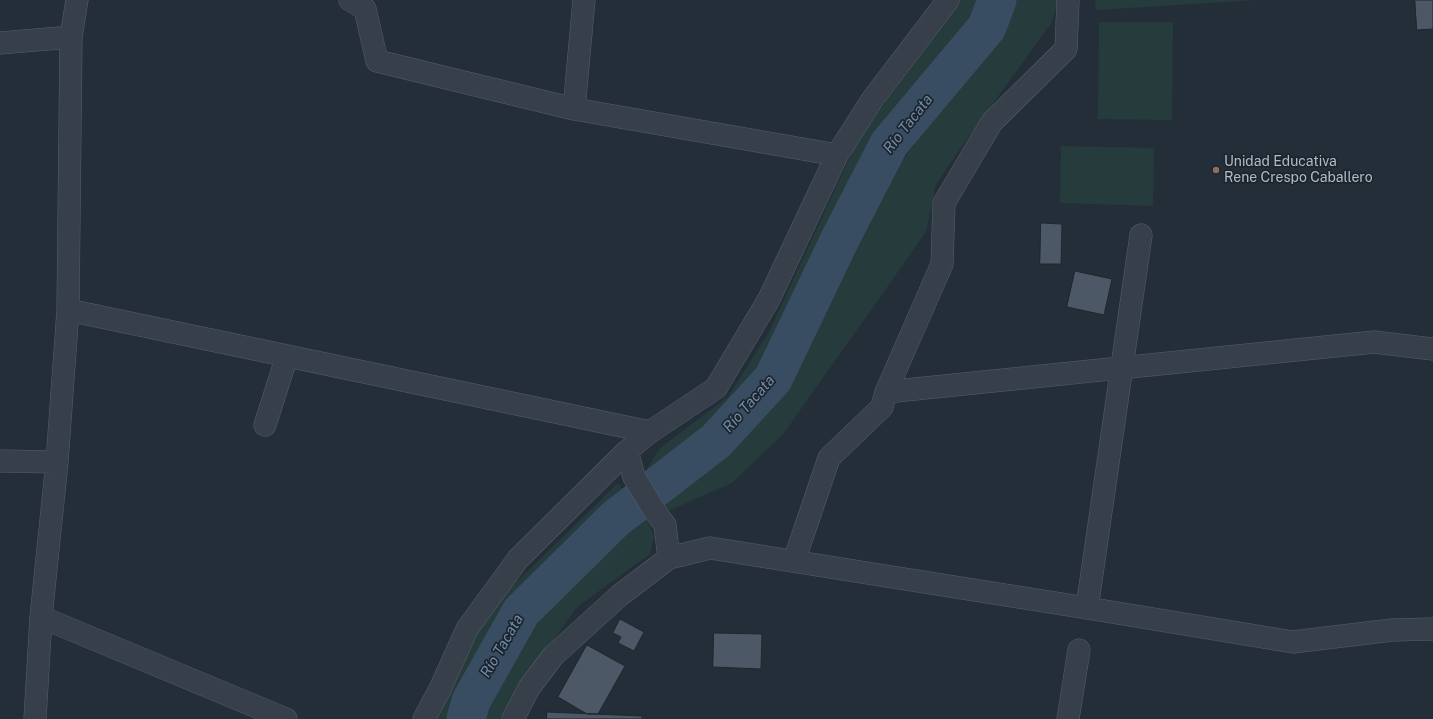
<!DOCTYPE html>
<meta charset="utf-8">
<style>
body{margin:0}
canvas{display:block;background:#232e39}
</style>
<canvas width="1433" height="719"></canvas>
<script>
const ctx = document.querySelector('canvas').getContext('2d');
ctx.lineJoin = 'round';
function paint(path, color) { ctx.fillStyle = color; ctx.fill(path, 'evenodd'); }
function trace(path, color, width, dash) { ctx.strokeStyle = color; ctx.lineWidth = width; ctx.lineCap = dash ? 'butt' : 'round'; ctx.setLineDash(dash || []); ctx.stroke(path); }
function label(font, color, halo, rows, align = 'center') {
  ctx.font = font + ' "Public Sans",sans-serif'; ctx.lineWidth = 3.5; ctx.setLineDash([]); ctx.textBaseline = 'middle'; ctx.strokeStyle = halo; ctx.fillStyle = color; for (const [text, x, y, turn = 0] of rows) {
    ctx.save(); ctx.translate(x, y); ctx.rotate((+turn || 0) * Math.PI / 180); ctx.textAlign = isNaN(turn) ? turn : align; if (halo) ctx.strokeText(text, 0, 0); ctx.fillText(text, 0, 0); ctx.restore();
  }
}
const green = new Path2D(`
 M959 0H982L974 22 879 143 769 370 710 435 649 484 646 471 659 449 728 397 769 332 858 140 957 5Z
 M1014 0H1058L1052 22 965 142 936 184 926 232 784 433 732 483 668 511 661 496 718 451 780 387 860 226 898 166 1004 28Z
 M1095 0H1257L1096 10Z
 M1099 22H1173L1172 120 1098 119Z
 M1061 146 1154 148 1153 206 1060 203Z
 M618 483 627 496 516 603 459 701 454 719H433L456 659 501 597Z
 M645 515 654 537 650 554 577 607 514 696 506 719H477L482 702 535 614 594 552Z`);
const river = new Path2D(`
 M466 719 471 701 521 612 615 519 716 441 773 379 840 239 889 144 987 27 997 0`);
const building = new Path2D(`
 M1415 0H1433V29L1417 30Z
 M1041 223 1062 224 1061 264H1040Z
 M1075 271 1112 279 1104 315 1067 307Z
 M620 619 644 632 634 651 618 643 621 637 613 633Z
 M714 633 762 634 761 669 713 667Z
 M587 645 625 666 598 714H587L558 697Z
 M547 712 642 716V719H547Z`);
const minor = new Path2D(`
 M77 0 71 37 68 310 57 462 41 617 286 719
 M350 0 365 9 377 61 574 109 837 155
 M0 43 71 37
 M574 109 584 0
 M68 310 650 432
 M886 392 1374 342 1433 349
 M265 425 287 356
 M627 451 634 477 654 510 665 525 669 558 710 548 1087 608 1293 642 1392 630 1433 629
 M0 461 57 462
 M794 561 829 458 882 407 886 392 942 264 944 203 992 122 1066 49 1068 0
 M1087 608 1141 235
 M35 719 41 617
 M424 719 440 689 467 629 518 559 627 451 650 432 716 388 769 299 837 155 872 100 948 0
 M513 719 529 688 553 656 619 596 669 558
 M1068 719 1079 650`);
const markers = [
 [1216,170,4,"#8d6e63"]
];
const poiNames = [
 ["Unidad Educativa",1224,162],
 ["Rene Crespo Caballero",1224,178]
];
const waterNames = [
 ["Río Tacata",908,124,-52],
 ["Río Tacata",749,404,-49],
 ["Río Tacata",502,646,-60]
];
paint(green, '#263b3b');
trace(river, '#394d62', 39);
paint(building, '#4c5865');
trace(building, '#1e2730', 1);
trace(minor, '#555e67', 23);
trace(minor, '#37404a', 22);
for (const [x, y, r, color] of markers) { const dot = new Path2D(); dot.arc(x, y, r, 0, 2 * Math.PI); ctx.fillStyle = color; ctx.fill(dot); trace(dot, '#1c252e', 1.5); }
label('14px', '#b2bbc6', '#1c252e', poiNames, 'left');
label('italic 15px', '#738da8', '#1c252e', waterNames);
</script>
